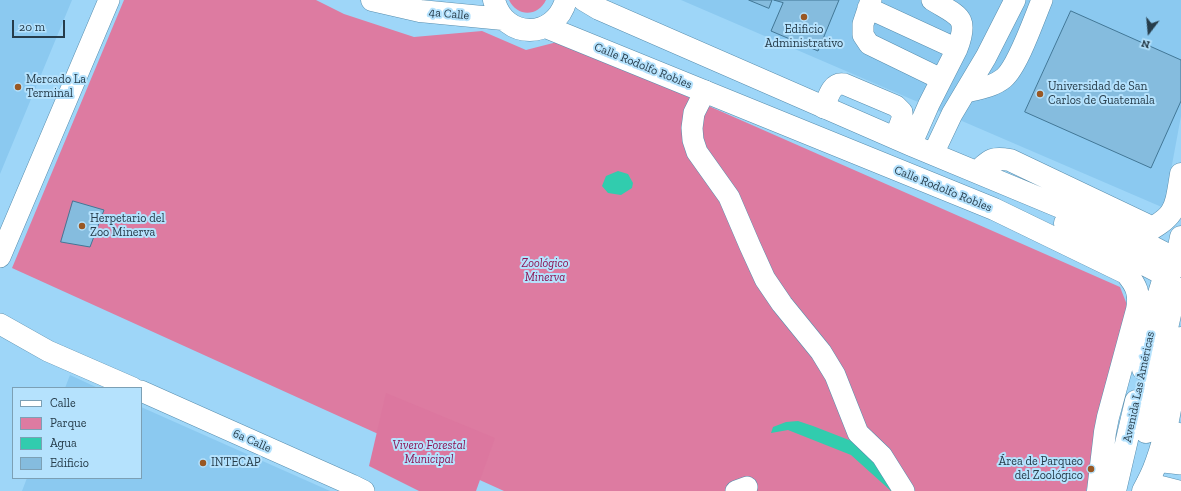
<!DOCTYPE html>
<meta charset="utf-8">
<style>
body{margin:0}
#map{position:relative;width:1181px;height:491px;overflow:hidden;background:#9ed6f8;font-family:"Zilla Slab",serif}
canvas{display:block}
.legend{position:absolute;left:12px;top:387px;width:130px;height:92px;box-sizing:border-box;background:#b5e2fd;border:1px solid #7ca0b5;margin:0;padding:5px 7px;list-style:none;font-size:12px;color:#263c4a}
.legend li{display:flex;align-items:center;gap:8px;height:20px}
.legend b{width:20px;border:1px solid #7ca0b5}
.north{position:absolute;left:1129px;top:12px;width:40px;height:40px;-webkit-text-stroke:3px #b5e2fd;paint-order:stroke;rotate:196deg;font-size:11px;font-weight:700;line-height:16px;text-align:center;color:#263c4a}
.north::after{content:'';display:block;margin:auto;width:14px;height:18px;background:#263c4a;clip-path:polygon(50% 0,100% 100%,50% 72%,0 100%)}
.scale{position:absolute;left:12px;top:20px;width:53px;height:18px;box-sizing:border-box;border:2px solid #263c4a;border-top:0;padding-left:5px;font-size:12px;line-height:14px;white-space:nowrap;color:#263c4a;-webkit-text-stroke:3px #b5e2fd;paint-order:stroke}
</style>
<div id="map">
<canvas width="1181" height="491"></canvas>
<ul class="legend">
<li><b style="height:5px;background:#fff"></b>Calle</li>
<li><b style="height:11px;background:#dd7ba1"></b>Parque</li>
<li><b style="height:11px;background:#31ccae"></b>Agua</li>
<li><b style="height:11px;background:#85bcde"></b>Edificio</li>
</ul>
<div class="north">N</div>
<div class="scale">20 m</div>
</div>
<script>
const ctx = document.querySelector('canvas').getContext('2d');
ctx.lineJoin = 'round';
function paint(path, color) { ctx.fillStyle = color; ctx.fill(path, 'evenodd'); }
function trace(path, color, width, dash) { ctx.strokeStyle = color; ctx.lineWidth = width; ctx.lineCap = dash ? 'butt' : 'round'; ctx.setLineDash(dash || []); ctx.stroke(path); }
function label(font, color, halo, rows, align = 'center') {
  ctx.font = font + ' "Zilla Slab",serif'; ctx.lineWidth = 4; ctx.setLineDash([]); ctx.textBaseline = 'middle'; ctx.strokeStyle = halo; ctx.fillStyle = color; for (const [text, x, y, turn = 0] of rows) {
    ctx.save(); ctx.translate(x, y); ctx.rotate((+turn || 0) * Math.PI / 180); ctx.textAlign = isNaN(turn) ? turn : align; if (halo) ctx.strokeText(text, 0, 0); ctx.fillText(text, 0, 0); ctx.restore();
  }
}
const built = new Path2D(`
 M0 0H72L0 174Z
 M681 0H1181V116L1164 208Z
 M70 375 98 388H65Z
 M141 407 330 491H22L27 478H141Z`);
const green = new Path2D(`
 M124 0H316L344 14 414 37 482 31 526 50 561 41 1120 287 1131 315 1086 491H504L12 268Z
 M509 0H546C538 17 517 17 509 0Z`);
const forest = new Path2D(`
 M386 393 495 438 476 491H419L369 466Z`);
const water = new Path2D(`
 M618 171 628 174 633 183 632 188 621 195 608 193 602 186 606 176Z
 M798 421 813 426 867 447 899 491H891L851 455 788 430 771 433 773 427 786 422Z`);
const building = new Path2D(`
 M749 0H772L769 8Z
 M774 0H839L818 51 771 31 783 3Z
 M1071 11 1181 60V101L1151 168 1025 112Z
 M73 201 104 210 90 247 61 242Z`);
const minor = new Path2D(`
 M871 0 863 24V35L869 44 941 79
 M932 0C958 16 970 16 957 49
 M868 8 957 49 929 104 911 145
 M705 91 694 113 692 128 693 140 697 152 729 197 750 246 765 279 782 304 821 352 835 375 858 433 882 456 904 491
 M966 92C979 89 993 87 1004 78 1018 66 1034 19 1042 0
 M824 108C828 98 831 82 844 84L896 106 902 112V119L895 138
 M933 154 952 114 986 57 1015 0
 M0 257 109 0
 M0 324 48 351 133 388
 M141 391 352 485 364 491
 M1165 430 1181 434
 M1156 464 1164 462 1181 464
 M1147 483 1179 491
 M736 491 747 487`);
const major = new Path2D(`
 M372 0 420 11 503 19
 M494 0C504 40 555 40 566 0
 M584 0 599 9 911 145 1135 238 1166 254 1181 266
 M546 27 994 209 1126 273C1137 286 1140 294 1137 310L1108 417 1105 432 1098 491
 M977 172C990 160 991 157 1010 160L1153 228
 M1065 223 1161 273C1167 278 1173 283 1175 292L1146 422V432
 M1141 235C1176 215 1175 212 1181 174
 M1179 247 1181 237
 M1143 369 1157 300 1162 284
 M1171 443 1181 446
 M1115 491 1136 401
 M1143 491C1148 482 1153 472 1156 463 1171 423 1174 379 1181 338`);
const markers = [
 [804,17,4,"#995824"],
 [18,87,4,"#995824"],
 [1040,94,4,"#995824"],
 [82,226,4,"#995824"],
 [203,463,4,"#995824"],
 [1091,469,4,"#995824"]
];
const streetNames = [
 ["4a Calle",449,14,5],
 ["Calle Rodolfo Robles",643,66,22],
 ["Calle Rodolfo Robles",943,189,22],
 ["Avenida Las Américas",1139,387,-78],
 ["6a Calle",252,441,24]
];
const poiNames = [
 ["Edificio",804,30,"center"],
 ["Administrativo",804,44,"center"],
 ["Mercado La",26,80],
 ["Terminal",26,94],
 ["Universidad de San",1048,87],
 ["Carlos de Guatemala",1048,101],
 ["Herpetario del",90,219],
 ["Zoo Minerva",90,233],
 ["Área de Parqueo",1083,462,"right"],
 ["del Zoológico",1083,476,"right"],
 ["INTECAP",211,463]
];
const parkNames = [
 ["Zoológico",545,264],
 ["Minerva",545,278],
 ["Vivero Forestal",429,446],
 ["Municipal",429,460]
];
paint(built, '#8bc9f0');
paint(green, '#dd7ba1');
paint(forest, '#dc779f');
paint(water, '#31ccae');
paint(building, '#85bcde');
trace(building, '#427796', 1);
trace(minor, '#578dad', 22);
trace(major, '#578dad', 23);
trace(minor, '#fff', 21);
trace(major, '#fff', 22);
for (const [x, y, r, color] of markers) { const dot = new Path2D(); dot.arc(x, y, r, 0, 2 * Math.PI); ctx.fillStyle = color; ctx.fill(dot); trace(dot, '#b5e2fd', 1.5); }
label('12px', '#263c4a', '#b5e2fd', streetNames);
label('12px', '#263c4a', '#b5e2fd', poiNames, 'left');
label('italic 12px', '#8d1352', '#b5e2fd', parkNames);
</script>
